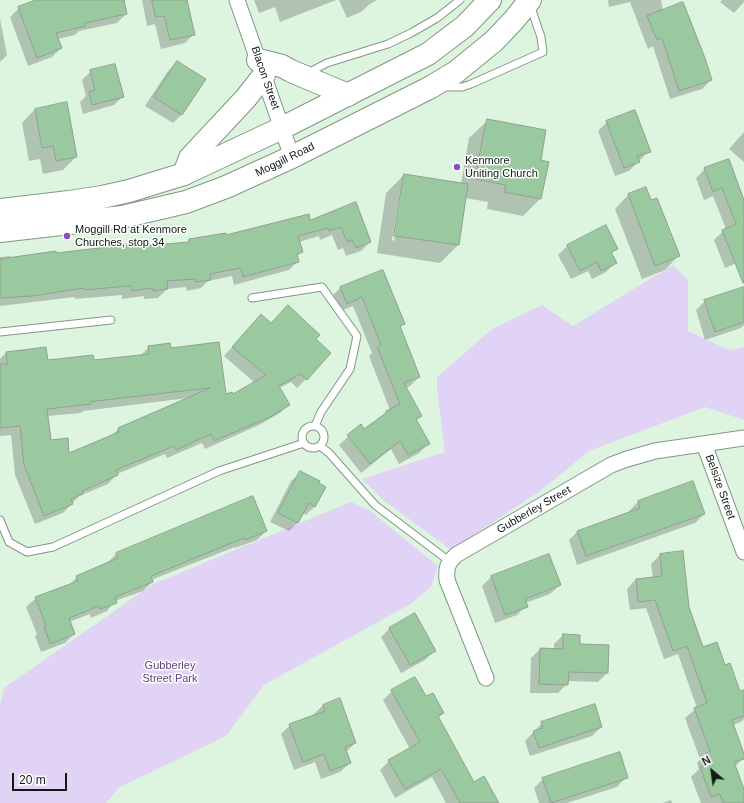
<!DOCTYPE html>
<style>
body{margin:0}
#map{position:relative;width:744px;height:803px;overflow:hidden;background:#ddf4df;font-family:Arial,sans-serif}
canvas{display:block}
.north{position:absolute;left:692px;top:751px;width:40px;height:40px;-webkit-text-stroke:3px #fff;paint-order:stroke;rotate:331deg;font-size:11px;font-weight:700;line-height:16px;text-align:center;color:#101811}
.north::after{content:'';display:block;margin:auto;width:14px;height:18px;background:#101811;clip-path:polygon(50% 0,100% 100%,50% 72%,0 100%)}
.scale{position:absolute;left:12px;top:773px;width:55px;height:18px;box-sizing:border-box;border:2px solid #101811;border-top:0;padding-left:5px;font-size:12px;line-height:14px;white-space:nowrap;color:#101811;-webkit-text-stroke:3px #fff;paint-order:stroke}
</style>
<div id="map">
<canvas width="744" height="803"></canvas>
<div class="north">N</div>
<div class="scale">20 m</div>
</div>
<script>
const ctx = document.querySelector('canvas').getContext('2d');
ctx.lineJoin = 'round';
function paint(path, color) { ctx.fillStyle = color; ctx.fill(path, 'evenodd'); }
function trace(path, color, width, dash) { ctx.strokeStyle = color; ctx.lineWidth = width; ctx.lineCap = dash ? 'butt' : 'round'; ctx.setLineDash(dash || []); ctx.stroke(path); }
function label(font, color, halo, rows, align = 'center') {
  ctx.font = font + ' Arial,sans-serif'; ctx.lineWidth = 3; ctx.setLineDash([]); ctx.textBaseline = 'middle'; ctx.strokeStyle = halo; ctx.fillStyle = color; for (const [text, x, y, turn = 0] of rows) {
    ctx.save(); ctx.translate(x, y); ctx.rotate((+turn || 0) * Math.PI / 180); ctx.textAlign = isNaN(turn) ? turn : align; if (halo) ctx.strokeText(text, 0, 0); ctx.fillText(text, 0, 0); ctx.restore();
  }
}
const green = new Path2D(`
 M673 265 688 280V331L729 350 744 347V420L705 407 589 451 540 491 451 550 382 499 362 479 445 452 437 389V377L492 329 542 305 573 326Z
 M351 502 369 510 438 566 431 587 412 603 264 685 226 736 120 787 106 803H0V705L4 688 153 584Z`);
const shadow = new Path2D(`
 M39 0H123L126 14 117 23 79 31 75 35 58 39 61 48 52 57 28 66 10 17 19 8Z
 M142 0H186L194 34 185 43 161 49 155 24 147 26Z
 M254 0H336L280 22 275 7 259 13Z
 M339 0H377L370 4 361 12 347 18Z
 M608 0H661L663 11 711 80 702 89 670 99 653 46 648 49 630 2 609 7Z
 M722 0H744V2L734 13 720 2Z
 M0 19 7 55 0 62Z
 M177 62 182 114 173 123 145 106 168 71Z
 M91 71 123 96 114 105 83 114 80 102 86 96 82 80Z
 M35 109 76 157 63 170 43 174 40 159 29 161 22 123Z
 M487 121 540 161 541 198 523 216 487 209 488 202 465 198 458 245 440 263 377 253 386 193 404 175 461 184 469 138ZM400 194H402L394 241 392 240Z
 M607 122 649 151 629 171 615 176 598 131Z
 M744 132V162L729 149Z
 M705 169 744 203V260L725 268 714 240 723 231 726 229 713 196 704 200 696 178Z
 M628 195 650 202 678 256 665 270 642 279 615 209Z
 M355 203 370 242 361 251 346 256 343 248 338 250 332 235 320 240 319 236 299 242 302 252 296 257 298 261 289 270 234 285 232 276 208 281 201 288 187 291 186 287 167 289 158 298 144 299V296L122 299V295L75 299V297L0 306V257L11 256V259L186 243 189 240 225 236 310 222Z
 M605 227 616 249 611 254 615 263 606 272 592 279 588 271 571 279 558 255 567 246Z
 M382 271 404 323 400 327 419 377 410 386 405 388 421 416 416 421 428 444 419 453 399 464 391 449 361 473 339 445 360 426 364 431 390 410 369 356 372 353 353 306 338 312 331 297 340 288Z
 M744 296V325L741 328 705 340 696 310 705 301Z
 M271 324 314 339 306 379 297 388 291 382 279 388 289 404 280 413 259 425 205 449 202 443 167 458 165 454 117 474 108 484 79 496 63 513 35 524 15 475 11 435 0 436V359L6 353 47 361H93L140 356 149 347 170 349 225 396 232 395 255 383 224 356 252 325ZM188 398 118 429 112 436 68 455 50 441 47 416 81 413 83 411Z
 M301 472 315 506 306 515 302 513 298 522 289 531 270 522 291 481Z
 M638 502 704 514 695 523 577 565 569 540 578 531 630 513 629 511Z
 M266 531 257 540 235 548V547L151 580 152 582 143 591 115 601 107 611 91 618 90 614 69 622 74 634 65 643 41 652 35 636 37 634 26 607 36 598 68 586 77 577 107 563 116 554Z
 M660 555 688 608 703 648 725 666 739 692 744 696V719L741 722 733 725 744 757 735 767 744 792V803H701L691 777 699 769 697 763 700 759 685 718 697 708 678 654 664 659 646 608 630 610 627 589 636 579 653 578 651 564Z
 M549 556 560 585 550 594 525 603 526 606 517 615 495 623 482 586 491 577Z
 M390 628 434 651 425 660 401 673 381 637Z
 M563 635 578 645 607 673 598 682 567 681V684L558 693H530L531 658 540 649H554V644Z
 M392 691 426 698 443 713 438 718 474 783 494 803H446L432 777 395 798 380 770 389 761 410 749 383 700Z
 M339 699 355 743 346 752 350 763 340 772 321 779 315 762 294 770 281 734 290 725 315 716 314 714 323 705Z
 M542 723 601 727 592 736 530 756 525 741Z
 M626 777 617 787 567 803H539L534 788 543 779Z
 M671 800 672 803H663Z`);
const building = new Path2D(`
 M36 0H124L127 14 85 23 86 26 56 33 62 48 37 58 18 7Z
 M152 0H187L195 35 170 40 164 16 156 17Z
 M683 2 705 58 712 80 679 91 662 38 657 40 647 16Z
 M177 61 206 79 182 115 154 97Z
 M115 64 124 97 92 105 89 92 95 90 90 70Z
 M67 102 77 157 56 161 53 146 42 148 35 109Z
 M635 110 651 152 637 156 640 162 624 168 606 121Z
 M487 119 546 130 541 160 549 162 541 199 504 192 506 185 475 179Z
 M729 159 744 200V283H743L722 230 736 224 722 188 713 192 704 168Z
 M404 174 468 184 459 245 394 236Z
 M646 187 651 200 657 198 680 256 655 266 628 194Z
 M356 202 371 242 356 248 352 240 347 242 341 227 329 231 328 228 298 236 303 252 297 254 299 262 243 277 241 268 210 274 211 280 196 282 195 279 167 281 168 289 153 291V288L131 291V286H128L84 290V288L32 296 0 298V259L56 251V253L99 248 142 242V246L189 242V239L226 233V235L309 214 310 220Z
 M606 225 618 249 611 252 617 263 601 271 597 262 580 271 567 245Z
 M383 270 405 324 400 326 420 377 404 383 422 416 416 419 430 444 408 455 400 441 370 464 347 435 361 424 364 429 386 413V411L400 404 377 347 381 345 362 297 347 304 340 287Z
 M744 287V322L715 332 704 300Z
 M288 305 320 335 316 339 331 353 307 380 300 374 279 386 290 405 270 417 214 441 211 434 176 450 174 446 116 470 118 475 82 491 83 494 71 499 73 504 44 516 24 465 20 426 0 428V364H7L6 352 46 347 48 360 93 355 94 360 149 354 148 346 170 343 171 348 219 342 226 394 232 392 233 394 266 375 232 347 261 314 271 323ZM210 388 118 428 119 432 69 453 68 438 51 440 47 409 91 404V402Z
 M300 471 320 481 319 483 326 487 315 507 309 503 298 523 278 513Z
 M693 481 705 514 586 556 577 531 640 508 638 501Z
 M253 496 267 531 245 540 244 538 151 576 153 582 115 597 117 603 100 609 99 606 69 618 75 634 50 644 44 626 46 625 35 597 78 581 76 576 118 558 116 553Z
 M683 551 689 607 703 647 717 642 725 665 730 663 740 691 744 690V716L732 720 744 754V759L734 762 744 789V803H723L720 794 711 797 700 767 709 764 706 753 710 751 694 708 707 703 687 646 673 651 655 600 638 602 636 579 662 576 660 554Z
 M549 554 561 585 525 599 528 607 505 615 491 576Z
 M415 613 436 651 410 665 389 628Z
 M563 634 580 635V644L609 645 608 673 569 672 568 685 539 684 540 648 563 649Z
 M415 677 426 696 433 693 444 713 438 716 474 782 484 776 499 803H460L441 769 405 789 388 760 420 742 391 690Z
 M340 698 356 743 345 747 351 763 330 771 324 754 303 762 289 724 325 711 323 705Z
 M595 704 602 727 539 748 533 731 543 728 541 722Z
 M620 752 628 778 551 803 542 778Z`);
const service = new Path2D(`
 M308 73 327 63 388 44 411 33 437 18 460 0
 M444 87H462L471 84 543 52 541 37 530 5
 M252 298 322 287 357 336 350 369 321 412 315 426
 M0 332 111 320
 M302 437a11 11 0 1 1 22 0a11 11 0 1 1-22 0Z
 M320 446 329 453 375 505 449 561
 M0 520 9 542 27 552 53 547 219 471 304 443`);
const minor = new Path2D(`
 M237 0 292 157
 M704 444 744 552
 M486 678 447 580C446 568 447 564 456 555L611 465 627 459 655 451 744 438`);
const primary = new Path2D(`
 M258 60 282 66 291 71 348 95
 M184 174 190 158 246 98 264 75`);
const trunk = new Path2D(`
 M0 210 69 202 102 197 129 191 184 174 282 128 428 54 465 26 490 0
 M0 231 122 217 186 202 226 187 292 157 431 87 456 72 494 41 514 20 530 0`);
const markers = [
 [457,167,4,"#894ec5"],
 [67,236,4,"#894ec5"]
];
const streetNames = [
 ["Blacon Street",265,78,71],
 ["Moggill Road",285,160,-26],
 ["Belsize Street",720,487,70],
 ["Gubberley Street",534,510,-30]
];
const poiNames = [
 ["Kenmore",465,161],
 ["Uniting Church",465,174],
 ["Moggill Rd at Kenmore",75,230],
 ["Churches, stop 34",75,243]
];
const parkNames = [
 ["Gubberley",170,666],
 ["Street Park",170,679]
];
paint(green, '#e1d3f5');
paint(shadow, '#0003');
paint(building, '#9ac9a0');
trace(building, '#8da28f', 1);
trace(service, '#829784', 9);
trace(minor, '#829784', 17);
trace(primary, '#829784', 24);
trace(trunk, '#829784', 24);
trace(service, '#fff', 7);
trace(minor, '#fff', 15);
trace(primary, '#fff', 22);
trace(trunk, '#fff', 22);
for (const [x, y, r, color] of markers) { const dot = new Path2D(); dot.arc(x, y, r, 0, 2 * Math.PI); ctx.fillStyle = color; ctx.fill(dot); trace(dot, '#fff', 1.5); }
label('11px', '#101811', '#fff', streetNames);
label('11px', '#101811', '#fff', poiNames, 'left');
label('11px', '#614383', '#fff', parkNames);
</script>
